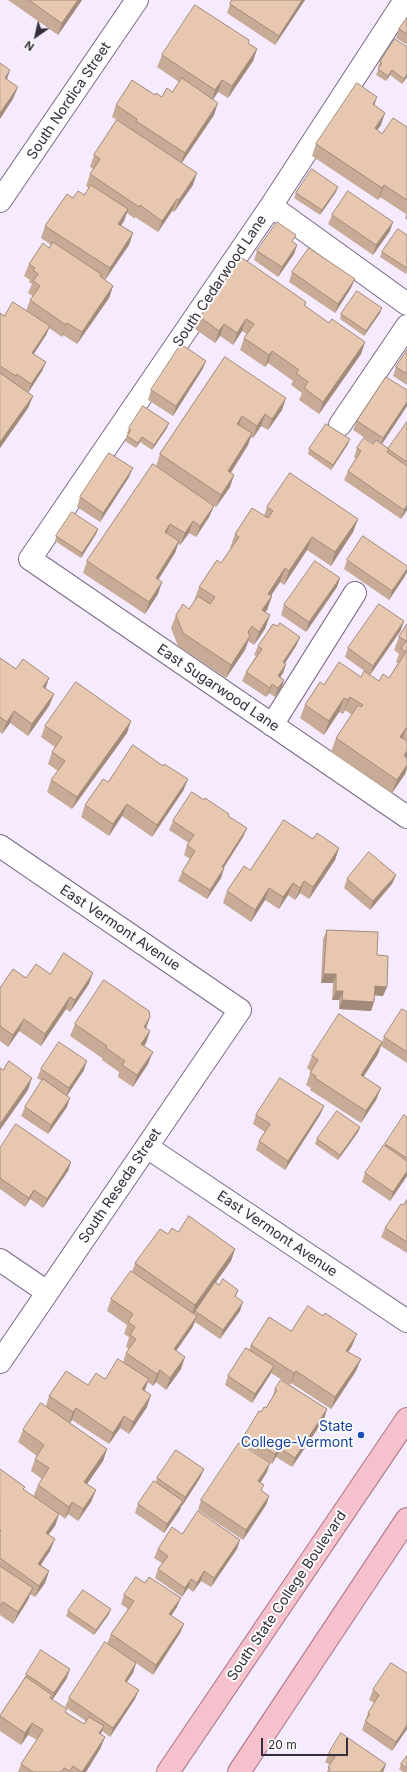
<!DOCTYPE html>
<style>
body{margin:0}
#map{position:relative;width:407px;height:1772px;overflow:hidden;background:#f5eafe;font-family:Inter,sans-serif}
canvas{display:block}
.north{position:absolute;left:16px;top:16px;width:40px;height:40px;-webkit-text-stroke:3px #fcfcfc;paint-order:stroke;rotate:214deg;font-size:11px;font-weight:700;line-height:16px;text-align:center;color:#342d3a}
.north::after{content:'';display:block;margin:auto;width:14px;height:18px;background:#342d3a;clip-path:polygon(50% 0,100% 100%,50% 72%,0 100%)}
.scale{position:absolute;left:261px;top:1738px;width:87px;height:18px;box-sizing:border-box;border:2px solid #342d3a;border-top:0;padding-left:5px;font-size:12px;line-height:14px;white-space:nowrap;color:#342d3a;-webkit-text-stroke:3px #fcfcfc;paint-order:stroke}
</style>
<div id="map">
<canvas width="407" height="1772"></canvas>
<div class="north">N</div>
<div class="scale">20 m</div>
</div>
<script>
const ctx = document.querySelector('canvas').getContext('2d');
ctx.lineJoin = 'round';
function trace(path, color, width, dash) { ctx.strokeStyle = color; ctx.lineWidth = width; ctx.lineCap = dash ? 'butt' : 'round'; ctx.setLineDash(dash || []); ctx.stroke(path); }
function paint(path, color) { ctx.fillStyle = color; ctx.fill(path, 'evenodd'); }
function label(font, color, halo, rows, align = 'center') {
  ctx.font = font + ' Inter,sans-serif'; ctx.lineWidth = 4; ctx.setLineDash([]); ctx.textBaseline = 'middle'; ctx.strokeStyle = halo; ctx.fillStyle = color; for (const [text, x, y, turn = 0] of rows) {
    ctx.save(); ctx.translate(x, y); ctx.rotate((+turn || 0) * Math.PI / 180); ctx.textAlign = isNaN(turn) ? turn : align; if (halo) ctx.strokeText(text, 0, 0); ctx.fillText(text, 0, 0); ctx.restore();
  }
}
const street = new Path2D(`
 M405 0 271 206 30 559 407 817
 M0 201 137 0
 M271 206 407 304
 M340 425 407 326
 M272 725 355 593
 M0 846 240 1010 0 1362
 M0 1260 47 1292`);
const secondary = new Path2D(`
 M147 1147 407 1321`);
const primary = new Path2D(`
 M168 1772 407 1419
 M239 1772 407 1519`);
const wall = new Path2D(`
 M8 0H82L58 35Z
 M232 0H305L275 45 227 13 230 4Z
 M407 18V45L396 38 399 29Z
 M248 43 257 49 253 61 228 98 218 92 213 99 214 115 182 163 193 185 174 212 172 211 158 232 135 217V219L127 213 124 221 121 225 133 233 129 245 105 280 113 286 109 298 77 344 63 335 62 337 49 328 46 335 33 355 46 362 42 371 28 393 33 396 28 408 0 448V313L4 316 26 311 30 300 33 296 28 293 32 284 29 282 30 280 24 276 29 264 49 248 51 245 41 238 45 226 73 198 84 195 89 188 86 186 90 174 93 169 90 167 94 155 117 120 112 117 116 105 155 95 162 97 172 92 179 82 157 67 162 55Z
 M407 47V77L402 84 390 75 386 81 376 75 379 68 378 67 380 62Z
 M374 105 381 125 377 130 382 134 407 127V220L405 218 406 214 380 197 378 200 312 156 316 144Z
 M336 192 320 215 294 198 296 193Z
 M332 215 390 231 373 255 328 224Z
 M407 235V272L406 274 380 257 382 252Z
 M293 242 297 245 294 254 278 277 254 260 257 251Z
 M292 272 351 288 335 313 289 282Z
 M306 302 305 306 329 323 365 342 361 354 319 414 299 400 302 393 291 385 293 381 268 363 265 367 240 350 244 338 247 334 242 331 233 345 220 336 215 343 195 329 200 317Z
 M380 313 364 336 340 319 341 314Z
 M407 350V385L393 376 396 367Z
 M225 357 282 410 268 430 261 426 253 438 251 437 248 445 231 473 230 487 216 507 156 466 160 454Z
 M206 361 202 370 173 416 148 400 151 390Z
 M407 390V406L382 444 389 449 407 422V510L401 519 344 480 348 471 356 459 354 457 357 448 373 444H374L353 430 357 421Z
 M129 428H167L152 450 140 442 136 448 125 441 128 434 127 433Z
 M348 444 331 470 308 454 309 449Z
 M153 464 214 506 209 517 196 537 189 533 180 545 178 544 175 553 158 579V594L145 614 83 573 87 561Z
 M129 477 100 522 77 507 80 497Z
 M267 507 358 519 353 532 331 566 307 550 284 585 280 582 271 596H272L267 610 265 612 270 615 265 629 254 645 248 641 245 650 226 678 178 646 171 628 176 615 189 609 195 601H194L199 587 221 563 231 548H230L235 534 264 516Z
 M98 529 96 534 81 558 55 541 56 536Z
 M347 560 405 576 389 600 344 569Z
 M340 578 337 587 306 632 281 615 284 605Z
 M407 624V756L405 774 392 793 331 752 336 738 352 715 345 710 343 714 339 712 324 735 300 718 305 705 324 685 370 675 345 657 348 648 401 630 370 675 379 681 389 678 398 663 396 662 399 654 394 650 399 637Z
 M277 626 300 637 296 646 285 663 286 664 283 673 280 677 284 680 281 689 275 697 269 693 266 697 242 681 246 672 256 656 254 655 258 646Z
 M0 658 16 669 49 678 45 688 54 694 49 706 28 736 10 723 2 734 0 732Z
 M45 726 127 733 72 809 47 792 51 780 58 771 48 764 52 752 55 747 41 737Z
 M163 766 188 779 183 791 152 837 122 816 109 836 81 817 85 805 108 782Z
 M204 800 229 814 228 816 247 828 243 837 224 868 221 878 207 899 178 881 182 872 190 859 184 855 187 845 189 843 169 830 173 821Z
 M313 839 339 848 335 860 309 899 300 893 295 900 288 895 279 909 265 900 251 922 223 903 227 891 250 870Z
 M396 875 392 884 370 910 344 888 347 879Z
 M327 930 377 955 383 996 375 995 374 1002 371 1011 339 1009V1000H332L333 983H321L323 939Z
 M50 974 89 984 70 1012 66 1009 41 1046 19 1031 8 1047 0 1041V988L26 978Z
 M407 1012V1063L381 1046 378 1054 363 1077 381 1088 376 1100 361 1123 310 1090 311 1088 306 1085 311 1071 307 1068 312 1056 382 1042 384 1037Z
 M75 1024 146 1028 150 1031 146 1043 144 1046 148 1064 133 1087 118 1077 119 1072 102 1060V1058L70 1036Z
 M41 1069 84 1070 67 1096V1107L48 1134 21 1116 25 1107 42 1081 37 1078Z
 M324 1106 320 1115 285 1170 256 1150 259 1141 265 1132 253 1124 256 1115Z
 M407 1117V1176L390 1201 362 1182 365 1173 385 1146V1144Z
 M360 1127 358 1132 338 1160 315 1144 317 1139Z
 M0 1148 71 1162 68 1171 43 1208 30 1199 25 1207 0 1189Z
 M407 1200V1253L381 1237 385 1228 403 1205Z
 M178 1232 235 1249 231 1261 216 1282 219 1285 238 1290 236 1297 240 1311 220 1339 195 1322 192 1328 176 1351 181 1369 166 1390 156 1382 153 1386 148 1382 145 1391 147 1407 129 1434 120 1428 109 1444 72 1420 70 1423 107 1449 103 1461 87 1484 96 1490 91 1502 78 1521 68 1514 65 1519 59 1514 55 1526 48 1535 50 1551 41 1565 49 1571 45 1583 35 1597 30 1594 28 1600 13 1624 0 1615V1469L25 1487 23 1490 33 1497 38 1485 42 1479 31 1471 35 1459 37 1456 18 1442 23 1430 46 1406 49 1396 88 1385 105 1379 123 1362 126 1353 129 1349 126 1347 129 1337 124 1334 127 1325 107 1311 111 1299 132 1272 135 1263 168 1234Z
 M291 1331 352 1346 348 1352 361 1359 356 1371 331 1409 291 1383 290 1385 327 1409 324 1419 292 1467 276 1457 272 1464 241 1443 245 1434 261 1412 266 1408 272 1398 275 1389 290 1385 271 1373 270 1375 252 1403 225 1385 228 1376 249 1350 251 1345Z
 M204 1469 200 1478 182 1506H181L180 1510 164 1533 135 1513 138 1504 156 1482 157 1478Z
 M267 1472 260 1483 262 1491 269 1496 266 1505 243 1540 198 1510 201 1500Z
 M182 1534 237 1549 211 1587 201 1581 193 1592 188 1588 182 1597 155 1578 158 1569 162 1563 154 1558 158 1549Z
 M124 1595 177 1607 171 1616 184 1624 180 1633 153 1675 136 1663 133 1673 127 1682 135 1699 110 1737 102 1731 101 1734 105 1737 100 1749 86 1772H18L21 1764 37 1740 28 1735 21 1745 0 1731V1716L23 1681 26 1674 67 1678 52 1700 66 1712 84 1724 86 1721 65 1707 69 1698 107 1644 111 1634 128 1609 121 1604Z
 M68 1611 109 1614 94 1635 66 1616Z
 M407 1673V1729L392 1751 362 1730 368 1713 374 1703 369 1700 373 1690Z
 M329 1753 386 1764 383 1772H327L330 1765 325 1762Z
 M407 1756V1772H403L399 1769 401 1764Z`);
const shadedWall = new Path2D(`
 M78 0H82L58 35 62 23Z
 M302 0H305L275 45 279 36Z
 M257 49 253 61 228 98 232 86Z
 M10 70 6 82 5 78Z
 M392 70 390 75 386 81 388 76Z
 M407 74V77L402 84 404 79Z
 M222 80 218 92 211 102 215 90Z
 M18 87 13 99 0 119V113Z
 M377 97 373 109V104Z
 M218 103 214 115 180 165 185 153Z
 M385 113 381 125 370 140 375 128Z
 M197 173 193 185 174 212 179 200Z
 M384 185 380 197 378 200 382 188Z
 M338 187 336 192 320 215 322 210Z
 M177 199 172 211 158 232 162 221Z
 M128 209 124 221 114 236 118 224Z
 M393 222 390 231 373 255 376 245Z
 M133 233 129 245 105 280 110 268Z
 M297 245 294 254 278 277 282 267Z
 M355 279 351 288 335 313 338 304Z
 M113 286 109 298 77 344 82 332Z
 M382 308 380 313 364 336 366 331Z
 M246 319 242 331 233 345 237 333Z
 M67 323 63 335 62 337 66 325Z
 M224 324 220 336 215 343 219 331Z
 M50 326 46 335 28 363 32 353Z
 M365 342 361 354 319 414 323 402Z
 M272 351 268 363 265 367 269 355Z
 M206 361 202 370 173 416 176 406Z
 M46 362 42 371 28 393 31 384Z
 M33 396 28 408 0 448V442Z
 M286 398 282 410 268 430 272 419Z
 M407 402V406L380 447 383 438Z
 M265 414 261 426 253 438 257 426Z
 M242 416 238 428 237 424Z
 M169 423 167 428 152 450 154 445Z
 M252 433 248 445 224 483 228 471Z
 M142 437 140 442 136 448 138 443Z
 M350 439 348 444 331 470 333 465Z
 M133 468 129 477 100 522 103 513Z
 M234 475 230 487 216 507 221 495Z
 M407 505V510L401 519 404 510Z
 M214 506 209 517 196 537 200 526Z
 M358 519 353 532 331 566 335 552Z
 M193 521 189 533 180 545 185 533Z
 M170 524 166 535 165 532Z
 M98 529 96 534 81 558 82 553Z
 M312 537 307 550 284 585 289 571Z
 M179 541 175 553 152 590 156 578Z
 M285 568 280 582 263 607 268 594Z
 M407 569V572L405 576 389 600 392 591Z
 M340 578 337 587 306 632 309 622Z
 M162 582 158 594 145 614 149 602Z
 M272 596 267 610 257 624 262 610Z
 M270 615 265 629 254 645 259 632Z
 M404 621 401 630 370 675 373 666Z
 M250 636 245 650 226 678 231 665Z
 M300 637 296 646 280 671 283 662Z
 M286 664 283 673 275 685 278 676Z
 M49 678 45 690 43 687Z
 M284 680 281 689 275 697 278 688Z
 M272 684 269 693 266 697 270 688Z
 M54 694 49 706 28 736 32 724Z
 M350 697 345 710 343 714 348 700Z
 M344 698 339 712 324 735 329 721Z
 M14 711 10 723 2 734 7 722Z
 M131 721 127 733 72 809 77 797Z
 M406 728 401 742 400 737Z
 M407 751V758L404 756Z
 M407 765V769L405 774 392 793 397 780Z
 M188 779 183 791 152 837 157 825Z
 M127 804 122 816 109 836 113 824Z
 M247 828 243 837 218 876 222 867Z
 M339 848 335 860 309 899 313 887Z
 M224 868 221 878 207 899 210 890Z
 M396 875 392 884 370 910 373 901Z
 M304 881 300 893 295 900 300 888Z
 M293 883 288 895 279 909 283 897Z
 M269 888 265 900 251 922 255 910Z
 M93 973 89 984 70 1012 75 1000Z
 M324 974H336L333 983H321Z
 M375 986 387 987 383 996 372 995Z
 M336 991H343L339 1000H332Z
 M70 997 66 1009 41 1046 45 1034Z
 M342 1000 374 1002 371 1011 339 1009Z
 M150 1017 146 1029 144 1027Z
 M24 1019 19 1031 8 1047 13 1035Z
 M150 1031 146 1043 137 1056 141 1044Z
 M382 1042 378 1054 357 1087 361 1075Z
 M153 1052 148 1064 133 1087 137 1075Z
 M87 1061 84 1070 66 1097 69 1088Z
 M32 1078 28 1090 0 1130V1124Z
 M381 1088 376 1100 361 1123 366 1111Z
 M70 1098 67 1107 48 1134 51 1125Z
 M324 1106 320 1115 285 1170 288 1161Z
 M360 1127 358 1132 338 1160 340 1155Z
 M71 1162 68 1171 43 1208 47 1199Z
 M407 1171V1176L390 1201 393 1192Z
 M34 1190 30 1199 25 1207 29 1198Z
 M235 1249 231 1261 191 1317 195 1305Z
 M243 1302 240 1311 220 1339 223 1330Z
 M197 1316 192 1328 169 1361 174 1349Z
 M357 1334 352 1346 341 1363 346 1351Z
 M185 1357 181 1369 166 1390 170 1378Z
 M361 1359 356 1371 331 1409 335 1397Z
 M274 1366 270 1375 252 1403 255 1394Z
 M160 1370 156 1382 153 1386 157 1374Z
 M296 1371 291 1383 290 1385 294 1373Z
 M149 1379 144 1391 142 1389Z
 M151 1395 147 1407 129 1434 133 1422Z
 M76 1408 72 1420 69 1424 73 1412Z
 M327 1409 324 1419 292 1467 295 1458Z
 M124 1416 120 1428 109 1444 113 1433Z
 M280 1448 276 1457 272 1464 275 1454Z
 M107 1449 103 1461 80 1494 84 1482Z
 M270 1463 267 1472 255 1491 258 1481Z
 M204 1469 200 1478 182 1506 185 1497Z
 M96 1490 91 1502 78 1521 83 1509Z
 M269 1496 266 1505 243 1540 246 1530Z
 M183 1501 180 1510 164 1533 167 1524Z
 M72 1502 68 1514 65 1519 69 1507Z
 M59 1514 55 1526 41 1545 46 1533Z
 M55 1539 50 1551 33 1576 38 1564Z
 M240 1540 237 1549 211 1587 214 1578Z
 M49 1571 45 1583 35 1597 39 1586Z
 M204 1571 201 1581 193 1592 197 1583Z
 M191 1579 188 1588 182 1597 185 1588Z
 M33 1588 28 1600 13 1624 18 1612Z
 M181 1598 177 1607 166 1623 169 1614Z
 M111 1609 109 1614 94 1635 96 1630Z
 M184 1624 180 1633 153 1675 156 1665Z
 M136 1663 133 1673 121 1690 125 1681Z
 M70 1669 67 1678 51 1702 54 1693Z
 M139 1690 135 1699 110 1737 113 1728Z
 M32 1723 28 1735 21 1745 25 1733Z
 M407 1725V1729L392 1751 396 1742Z
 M104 1726 99 1738V1733Z
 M105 1737 100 1749 86 1772H82Z
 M386 1764 383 1772H380Z`);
const building = new Path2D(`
 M29 0H78L62 23Z
 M232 0H302L279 36 230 4Z
 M195 5 249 40 248 43 257 49 232 86 222 80 215 90 162 55Z
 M407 18V34L399 29Z
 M395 39 407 47V74L404 79 392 70 388 76 378 69 382 63 380 62Z
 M0 63 10 70 5 78 18 87 0 113Z
 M182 78 218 103 185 153 136 121 137 119 116 105 132 80 155 95 156 93 162 97 167 88 172 92Z
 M357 83 377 97 373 104 385 113 375 128 382 134 393 118 407 127V200L384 185 382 188 316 144Z
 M117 120 197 173 179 200 177 199 162 221 140 205 139 207 90 174 100 159 94 155Z
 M312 169 338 187 322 210 296 193Z
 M91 185 128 209 118 224 133 233 110 268 45 226 67 194 73 198 78 191 84 195Z
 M348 191 393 222 376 245 332 215Z
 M277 222 296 235 292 241 297 245 282 267 257 251Z
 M398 229 407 235V268L382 252Z
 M53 242 101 274 100 276 113 286 82 332 67 323 66 325 30 300 40 286 33 281 38 274 33 270 35 268 29 264 43 243 49 248Z
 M309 248 355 279 338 304 292 272Z
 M241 257 306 302 304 305 329 323 332 319 365 342 323 402 304 388 308 382 296 373 299 370 272 351 269 355 244 338 254 324 246 319 237 333 224 324 219 331 200 317Z
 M357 291 382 308 366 331 341 314Z
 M13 302 50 326 32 353 46 362 31 384 17 374 16 376 0 366V313L4 316Z
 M181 344 206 361 176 406 151 390Z
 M407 350V374L396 367Z
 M225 357 286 398 272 419 265 414 257 426 242 416 237 424 252 433 228 471 234 475 221 495 160 454Z
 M0 373 33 396 0 442Z
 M386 377 407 390V402L383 438 357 421Z
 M143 406 169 423 154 445 142 437 138 443 127 436 131 430 129 428Z
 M407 422V462L388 449Z
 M326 424 350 439 333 465 309 449Z
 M364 438 373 444 376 440 389 449 387 452 407 466V505L404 510 348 471 361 451 357 448Z
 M109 453 133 468 103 513 80 497Z
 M153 464 214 506 200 526 193 521 185 533 170 524 165 532 179 541 156 578 162 582 149 602 87 561Z
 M290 473 358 519 335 552 312 537 289 571 285 568 268 594 272 596 262 610 270 615 259 632 252 626 248 632 250 636 231 665 183 633 176 615 183 604 189 609 198 596 210 604 215 597 199 587 217 560 221 563 239 537 235 534 252 508 268 518 273 511 267 507Z
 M72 512 98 529 82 553 56 536Z
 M363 536 407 566V569L392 591 347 560Z
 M315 561 340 578 309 622 284 605Z
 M379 604 404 621 373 666 348 648Z
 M280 623 300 637 283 662 286 664 278 676 284 680 278 688 272 684 270 688 246 672 262 649 258 646 273 624 277 626Z
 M407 624V729L406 728 400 737 407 741V751L404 756 407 758V765L397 780 336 738 358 705 361 707 363 705 350 697 348 700 344 698 329 721 305 705 320 682 324 685 339 662 361 677 364 671 379 681 383 674 389 678 406 652 401 648 406 641 399 637Z
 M0 658 16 669 23 659 49 678 43 687 54 694 32 724 14 711 7 722 0 717Z
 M76 682 131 721 77 797 51 780 65 761 52 752 62 737 45 726Z
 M133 745 163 766 164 764 188 779 157 825 127 804 113 824 85 805 103 779 108 782Z
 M192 792 204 800 205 798 229 814 228 816 247 828 222 867 224 868 210 890 182 872 195 851 187 845 194 835 173 821Z
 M284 820 313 839 317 833 339 848 313 887 304 881 300 888 293 883 283 897 269 888 255 910 227 891 244 866 250 870Z
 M369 852 396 875 373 901 347 879Z
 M327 930 378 932 377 955 388 956 387 987 375 986 374 1002 342 1000 343 991H336V974H324Z
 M64 953 93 973 75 1000 70 997 45 1034 24 1019 13 1035 0 1026V988L13 969 26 978 36 964 50 974Z
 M104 980 149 1011 150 1017 144 1027 150 1031 141 1044 153 1052 137 1075 122 1065 125 1061 106 1048 107 1046 75 1024Z
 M402 1009 407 1012V1052L384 1037Z
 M339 1014 382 1042 361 1075 381 1088 366 1111 315 1078 316 1076 310 1073 318 1060 312 1056Z
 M59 1042 87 1061 69 1088 41 1069Z
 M9 1061 32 1078 0 1124V1068L3 1070Z
 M280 1078 324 1106 288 1161 259 1141 270 1124 256 1115Z
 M43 1079 70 1098 51 1125 25 1107Z
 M337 1111 360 1127 340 1155 317 1139Z
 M404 1115 407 1117V1158L385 1144Z
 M16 1124 71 1162 47 1199 34 1190 29 1198 0 1178V1148Z
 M384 1145 407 1161V1171L393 1192 365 1173Z
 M407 1200V1242L385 1228 401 1204 403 1205Z
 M189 1216 235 1249 195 1305 135 1263 160 1229 168 1234 172 1228 178 1232Z
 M131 1271 197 1316 174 1349 185 1357 170 1378 160 1370 157 1374 126 1353 136 1339 130 1335 135 1327 128 1322 133 1314 111 1299Z
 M223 1279 238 1290 235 1296 243 1302 223 1330 195 1311 215 1282 219 1285Z
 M308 1306 323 1316 325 1313 357 1334 346 1351 361 1359 335 1397 296 1371 294 1373 251 1345 269 1317 291 1331Z
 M246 1348 274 1366 255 1394 228 1376Z
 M118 1359 149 1379 142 1389 151 1395 133 1422 124 1416 113 1433 76 1408 73 1412 49 1396 66 1371 88 1385 96 1373 105 1379Z
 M281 1380 327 1409 295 1458 280 1448 275 1454 245 1434 259 1411 261 1412 264 1407 266 1408 277 1390 275 1389Z
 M41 1403 107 1449 84 1482 96 1490 83 1509 72 1502 69 1507 38 1485 49 1468 35 1459 44 1445 23 1430Z
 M239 1443 270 1463 258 1481 264 1485 261 1490 269 1496 246 1530 201 1500Z
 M176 1450 204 1469 185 1497 157 1478Z
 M0 1469 25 1487 23 1489 59 1514 46 1533 55 1539 38 1564 49 1571 39 1586 0 1558V1532L1 1530 0 1529Z
 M154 1481 183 1501 167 1524 138 1504Z
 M198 1511 240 1540 214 1578 204 1571 197 1583 191 1579 185 1588 158 1569 168 1556 158 1549 172 1527 182 1534Z
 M0 1566 33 1588 18 1612 3 1602 0 1606Z
 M136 1577 145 1583 149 1577 181 1598 169 1614 184 1624 156 1665 111 1634 134 1601 124 1595Z
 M83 1590 111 1609 96 1630 68 1611Z
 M105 1642 136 1663 125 1681 139 1690 113 1728 69 1698Z
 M41 1650 70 1669 54 1693 26 1674Z
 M391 1663 407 1673V1725L396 1742 365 1721 370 1714 368 1713 379 1695 373 1690Z
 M26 1677 52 1695 50 1698 67 1709 65 1712 84 1724 89 1717 104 1726 99 1733 105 1737 82 1772 73 1766 70 1771 64 1768 61 1772H33L21 1764 43 1730 32 1723 25 1733 0 1716Z
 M341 1733 386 1764 380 1772H328L330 1768 328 1767 335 1757 329 1753Z
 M407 1756V1768L401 1764Z`);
const markers = [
 [361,1435,4,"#1a4fb4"]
];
const streetNames = [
 ["South Nordica Street",69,101,-56],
 ["South Cedarwood Lane",220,281,-56],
 ["East Sugarwood Lane",218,688,34],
 ["East Vermont Avenue",120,928,34],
 ["South Reseda Street",120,1186,-56],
 ["East Vermont Avenue",277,1234,34],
 ["South State College Boulevard",287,1596,-56]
];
const transitNames = [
 ["State",353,1427],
 ["College-Vermont",353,1443]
];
trace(street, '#7b6b88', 24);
trace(secondary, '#7b6b88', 24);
trace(primary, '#ac7383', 24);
trace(street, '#fff', 22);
trace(secondary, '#fff', 22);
trace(primary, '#f4c1cd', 22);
paint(wall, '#c7ab97');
paint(shadedWall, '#a28b7b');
paint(building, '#e7c7b0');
trace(building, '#a28b7b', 1);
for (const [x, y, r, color] of markers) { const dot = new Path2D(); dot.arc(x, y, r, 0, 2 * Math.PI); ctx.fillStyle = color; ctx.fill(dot); trace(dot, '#fcfcfc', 1.5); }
label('14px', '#342d3a', '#fcfcfc', streetNames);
label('14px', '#164399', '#fcfcfc', transitNames, 'right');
</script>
